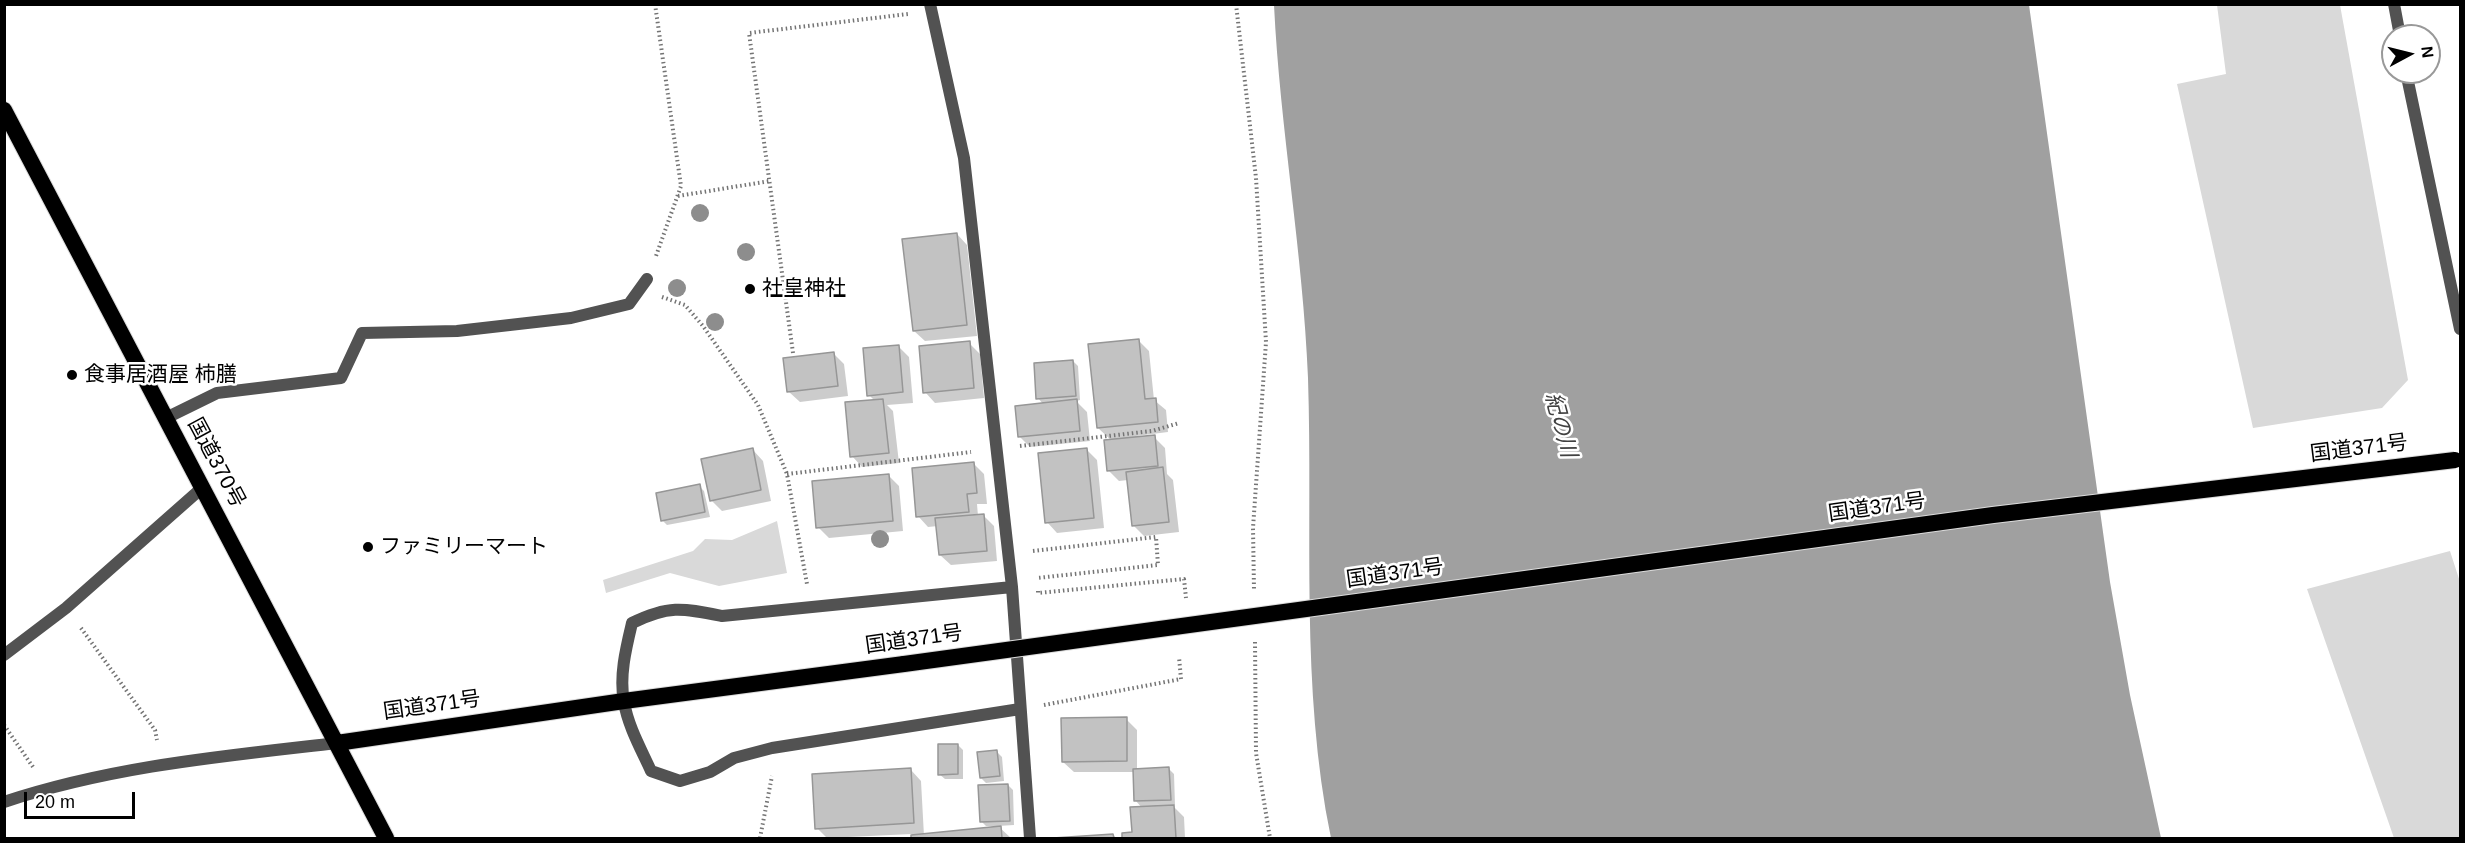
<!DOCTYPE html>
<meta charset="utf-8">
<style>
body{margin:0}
#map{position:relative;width:2465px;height:843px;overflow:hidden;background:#fff;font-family:Helvetica,sans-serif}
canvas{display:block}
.frame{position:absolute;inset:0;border:6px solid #000;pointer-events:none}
.north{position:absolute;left:2381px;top:24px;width:60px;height:60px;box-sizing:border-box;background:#fff;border:2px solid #999;border-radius:50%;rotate:83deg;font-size:16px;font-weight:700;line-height:24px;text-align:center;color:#000}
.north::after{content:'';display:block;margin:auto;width:21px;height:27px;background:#000;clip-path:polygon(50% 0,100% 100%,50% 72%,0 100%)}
.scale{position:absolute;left:24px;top:792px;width:111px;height:27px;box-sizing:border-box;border:3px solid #000;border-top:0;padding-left:8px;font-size:18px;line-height:21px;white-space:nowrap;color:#000;-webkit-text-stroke:4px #fff;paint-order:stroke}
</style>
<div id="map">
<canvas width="2465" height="843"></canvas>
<div class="frame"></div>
<div class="north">N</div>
<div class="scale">20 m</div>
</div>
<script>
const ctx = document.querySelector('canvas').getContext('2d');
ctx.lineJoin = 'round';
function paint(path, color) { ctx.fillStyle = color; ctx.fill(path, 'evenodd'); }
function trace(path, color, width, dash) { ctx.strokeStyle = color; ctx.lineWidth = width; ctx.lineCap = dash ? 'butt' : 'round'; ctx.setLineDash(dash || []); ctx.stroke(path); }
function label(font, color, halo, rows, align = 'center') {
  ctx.font = font + ' Helvetica,"Noto Sans JP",sans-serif'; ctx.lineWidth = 5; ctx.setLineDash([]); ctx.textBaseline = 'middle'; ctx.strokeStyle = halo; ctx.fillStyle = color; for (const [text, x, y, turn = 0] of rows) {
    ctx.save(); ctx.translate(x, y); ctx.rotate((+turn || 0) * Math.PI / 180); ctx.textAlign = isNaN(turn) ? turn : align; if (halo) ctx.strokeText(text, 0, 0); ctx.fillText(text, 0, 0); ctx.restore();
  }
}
const green = new Path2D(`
 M2217 5H2340L2408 380 2382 408 2253 428 2177 84 2226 74Z
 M777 521 787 573 719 586 670 573 606 593 603 580 693 551 705 539 732 540Z
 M2450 551 2460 582V838H2394L2307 589Z`);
const water = new Path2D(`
 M1274 5H2029L2110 582 2130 695 2161 838H1331C1300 687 1313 532 1308 378 1303 253 1280 129 1274 5Z`);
const shadow = new Path2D(`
 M957 234 967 245 977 336 925 341 914 331Z
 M1138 340 1149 351 1154 400 1166 410 1168 432 1136 436V439L1154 437 1165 448 1167 474 1173 480 1179 532 1144 536 1133 525 1128 480 1119 481 1109 471 1112 441 1098 428Z
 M969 343 980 354 984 398 935 403 925 392Z
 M898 346 909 357 913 403 887 405 893 411 899 463 862 467 852 456 875 401 869 395Z
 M833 353 844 364 848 396 800 402 789 392Z
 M1073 361 1078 366 1080 400 1076 401 1087 412 1090 441 1030 447 1019 436 1043 404 1038 398Z
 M753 450 763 461 771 501 722 511 711 500Z
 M1087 450 1097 460 1104 528 1057 533 1047 522Z
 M974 464 984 474 987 504H977L978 516 983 515 994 526 997 561 951 565 940 555 938 526 928 527 918 516Z
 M888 475 899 486 903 531 829 538 818 527Z
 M699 486 704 491 710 517 667 525 662 520Z
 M1126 719 1137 730V770L1169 769 1174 774 1175 805H1172L1184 817 1185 838H1124V834L1133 833 1142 808 1136 801 1134 772H1074L1063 762Z
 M958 745 963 750V779H945L939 774Z
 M997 752 1002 757 1004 781 986 783 981 778Z
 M911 770 921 781 924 836 993 829V826H986L981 821 1008 785 1013 790 1014 825 998 826 1011 838H913L912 834 827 838 817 828Z
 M1113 835 1116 838H1072Z`);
const building = new Path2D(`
 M957 233 967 325 913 331 902 239Z
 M1139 339 1145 399 1156 398 1158 422 1097 428 1088 344Z
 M970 341 974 388 923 393 919 346Z
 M899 345 903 392 867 396 863 348Z
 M834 352 838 386 787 392 783 358Z
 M1073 360 1076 396 1036 399 1034 363Z
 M883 399 889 453 850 457 845 402Z
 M1077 399 1080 431 1018 437 1015 406Z
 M1155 435 1158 466 1107 471 1104 440Z
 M753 448 761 490 710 501 701 459Z
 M1087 448 1094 518 1045 523 1038 453Z
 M974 462 977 493 967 494 969 512 916 517 912 468Z
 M1163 467 1169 522 1132 526 1126 472Z
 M889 474 893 521 816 528 812 481Z
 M700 484 705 512 661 521 656 493Z
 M984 514 987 551 939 555 935 518Z
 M1127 717V761L1062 762 1061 718Z
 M938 744H958V774L938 775Z
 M997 750 1000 776 980 778 977 752Z
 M1169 767 1171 800 1134 801 1133 769Z
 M911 768 914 823 815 829 812 774Z
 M1008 784 1010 821 980 822 978 785Z
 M1174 805 1176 838H1122V833L1132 832 1130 807Z
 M1001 826 1002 838H911V835Z
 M1113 834 1114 838H1053Z`);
const path = new Path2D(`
 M655 4 681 186 656 256
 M1236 4 1256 178 1266 342 1253 528 1254 590
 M678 196 770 181
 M662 297 685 305 703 326 758 405 787 474 807 584
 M793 353 749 33 908 14
 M1020 446 1152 431 1179 423
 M787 474 971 452
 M1033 551 1156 537 1158 565 1037 578
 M1038 591V593L1184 579 1186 598
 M81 628 155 730 157 740
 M1255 642 1256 753 1270 838
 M1044 705 1181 679 1179 657
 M4 725 33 767
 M760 838 772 776`);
const minor = new Path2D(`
 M930 4 964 158 1012 587 1030 838
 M166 418 217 393 341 378 362 333 457 331 571 318 629 304 647 279
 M1012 587 722 616C682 608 669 605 632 623 626 648 619 676 624 702 628 726 641 749 651 771L680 781 710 772 734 758 772 748 1020 709
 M4 655 66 608 203 487`);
const tertiary = new Path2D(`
 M2394 4 2400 36
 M2406 72 2460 329
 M4 802C112 766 225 756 337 743`);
const trunk = new Path2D(`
 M4 110 386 838
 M337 743 624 701 904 664`);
const trunkBridge = new Path2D(`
 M904 664 1993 515 2455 460`);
const trees = [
 [700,213],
 [746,252],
 [677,288],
 [715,322],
 [880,539]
];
const markers = [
 [750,289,6,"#000"],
 [72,375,6,"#000"],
 [368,547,6,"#000"]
];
const poiNames = [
 ["社皇神社",762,289],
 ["食事居酒屋 柿膳",84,375],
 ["ファミリーマート",380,547]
];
const streetNames = [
 ["国道371号",2359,449,-7],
 ["国道370号",216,463,62],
 ["国道371号",1877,508,-8],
 ["国道371号",1395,574,-8],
 ["国道371号",914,640,-8],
 ["国道371号",432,706,-8]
];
const waterNames = [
 ["紀の川",1560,425,75]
];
paint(green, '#d9d9d9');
paint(water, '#a0a0a0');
paint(shadow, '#0003');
paint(building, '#c2c2c2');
trace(building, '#969696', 1.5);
trace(trunk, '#dbdbdb', 18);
trace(path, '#747474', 4, [1.5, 3]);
trace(minor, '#525252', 12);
trace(tertiary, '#525252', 12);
trace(trunk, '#000', 16);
trace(trunkBridge, '#dbdbdb', 18, []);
trace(trunkBridge, '#000', 16);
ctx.fillStyle = '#8d8d8d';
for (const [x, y] of trees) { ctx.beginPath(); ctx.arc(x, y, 9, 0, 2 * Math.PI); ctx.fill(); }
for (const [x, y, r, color] of markers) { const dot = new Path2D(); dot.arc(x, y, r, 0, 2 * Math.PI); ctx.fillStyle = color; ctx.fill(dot); trace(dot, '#fff', 2); }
label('21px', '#000', '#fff', poiNames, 'left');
label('21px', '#000', '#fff', streetNames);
label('italic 22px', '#414141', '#fff', waterNames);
</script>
